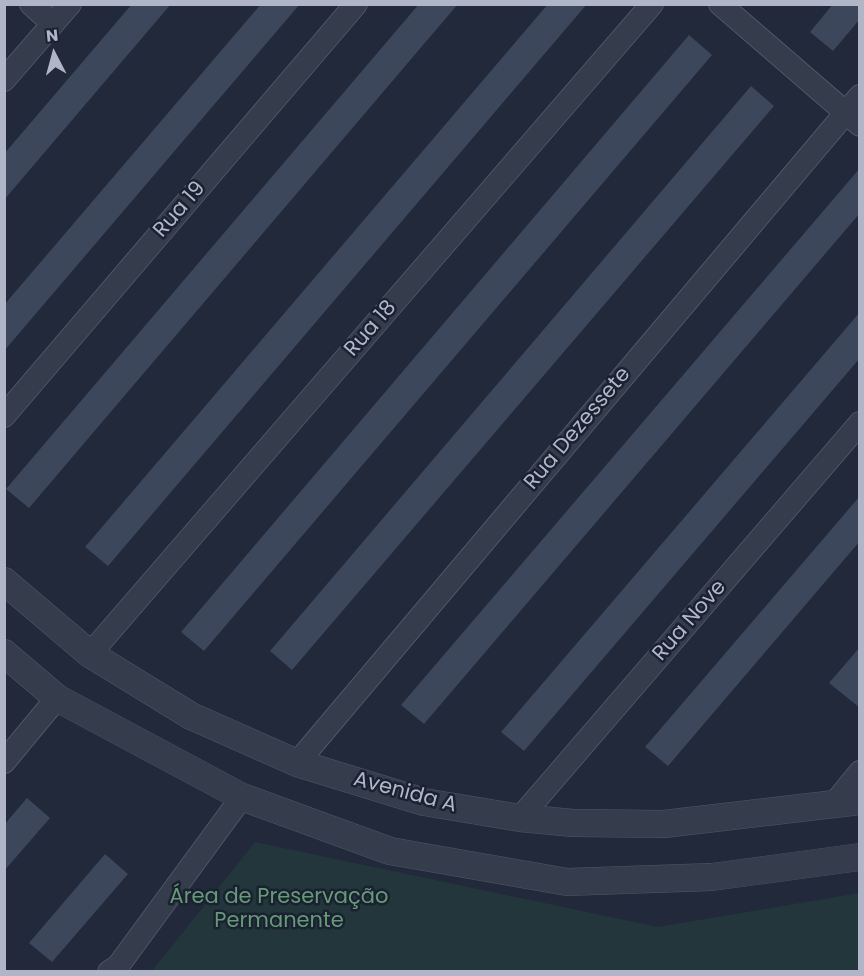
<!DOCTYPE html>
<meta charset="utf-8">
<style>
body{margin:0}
#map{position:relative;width:864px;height:976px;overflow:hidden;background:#21293b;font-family:Poppins,sans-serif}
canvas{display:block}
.frame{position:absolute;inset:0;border:6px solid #b0b6c7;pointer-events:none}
.north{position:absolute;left:24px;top:24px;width:60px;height:60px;-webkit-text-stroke:4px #1a2130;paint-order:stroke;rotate:354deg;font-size:16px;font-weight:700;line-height:24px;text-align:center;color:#b0b6c7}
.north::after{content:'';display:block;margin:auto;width:21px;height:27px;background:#b0b6c7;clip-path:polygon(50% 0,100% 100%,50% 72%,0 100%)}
</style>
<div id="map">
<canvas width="864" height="976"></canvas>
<div class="frame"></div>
<div class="north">N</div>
</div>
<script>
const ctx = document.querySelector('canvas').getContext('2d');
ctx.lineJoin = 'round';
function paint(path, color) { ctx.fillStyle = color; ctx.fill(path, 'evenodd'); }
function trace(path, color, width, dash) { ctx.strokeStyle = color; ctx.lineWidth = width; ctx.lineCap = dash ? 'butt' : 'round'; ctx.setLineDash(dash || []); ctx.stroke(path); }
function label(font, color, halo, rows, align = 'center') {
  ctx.font = font + ' Poppins,sans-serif'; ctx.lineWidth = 5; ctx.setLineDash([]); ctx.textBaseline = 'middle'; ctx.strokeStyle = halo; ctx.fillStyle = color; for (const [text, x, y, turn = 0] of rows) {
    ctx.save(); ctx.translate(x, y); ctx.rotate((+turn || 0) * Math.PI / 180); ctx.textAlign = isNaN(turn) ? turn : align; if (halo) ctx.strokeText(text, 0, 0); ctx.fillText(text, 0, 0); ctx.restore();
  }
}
const green = new Path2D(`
 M255 842 658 927 859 893V971H152Z`);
const building = new Path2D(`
 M132 4H171L4 200V154Z
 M261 4H300L4 351V305Z
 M419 4H458L29 508 6 489Z
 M548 4H587L108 566 85 547Z
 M833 4H860V19L833 51 810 32Z
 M689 35 712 55 204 651 181 632Z
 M751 86 774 106 292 670 270 651Z
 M860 168V213L424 724 401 705Z
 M860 312V358L524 751 501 732Z
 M860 496V541L668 766 645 747Z
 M860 647V708L829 683Z
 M27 798 50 818 4 871V825Z
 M105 854 128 874 52 962 29 943Z`);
const minor = new Path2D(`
 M31 4 53 24
 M720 4 860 125
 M4 80 70 4
 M4 416 356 4
 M90 654 652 4
 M4 762 57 698
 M297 763 860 96
 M833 805 860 772
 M520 818 860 423
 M109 972 118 966 242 797`);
const tertiary = new Path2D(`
 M4 581 90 654 191 716 297 763 424 802 520 818 573 823 664 824 860 801
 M4 653 57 698 242 797 390 851 567 882 712 877 860 857`);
const streetNames = [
 ["Rua 19",180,210,-49],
 ["Rua 18",371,329,-49],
 ["Rua Dezessete",578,429,-50],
 ["Rua Nove",690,621,-49],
 ["Avenida A",405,793,15]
];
const parkNames = [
 ["Área de Preservação",279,898],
 ["Permanente",279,922]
];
paint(green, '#23363c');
paint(building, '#3d475b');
trace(minor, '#505666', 24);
trace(tertiary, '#505666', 28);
trace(minor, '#353c4b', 22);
trace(tertiary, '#353c4b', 27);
label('21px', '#b0b6c7', '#1a2130', streetNames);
label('21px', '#697', '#1a2130', parkNames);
</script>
